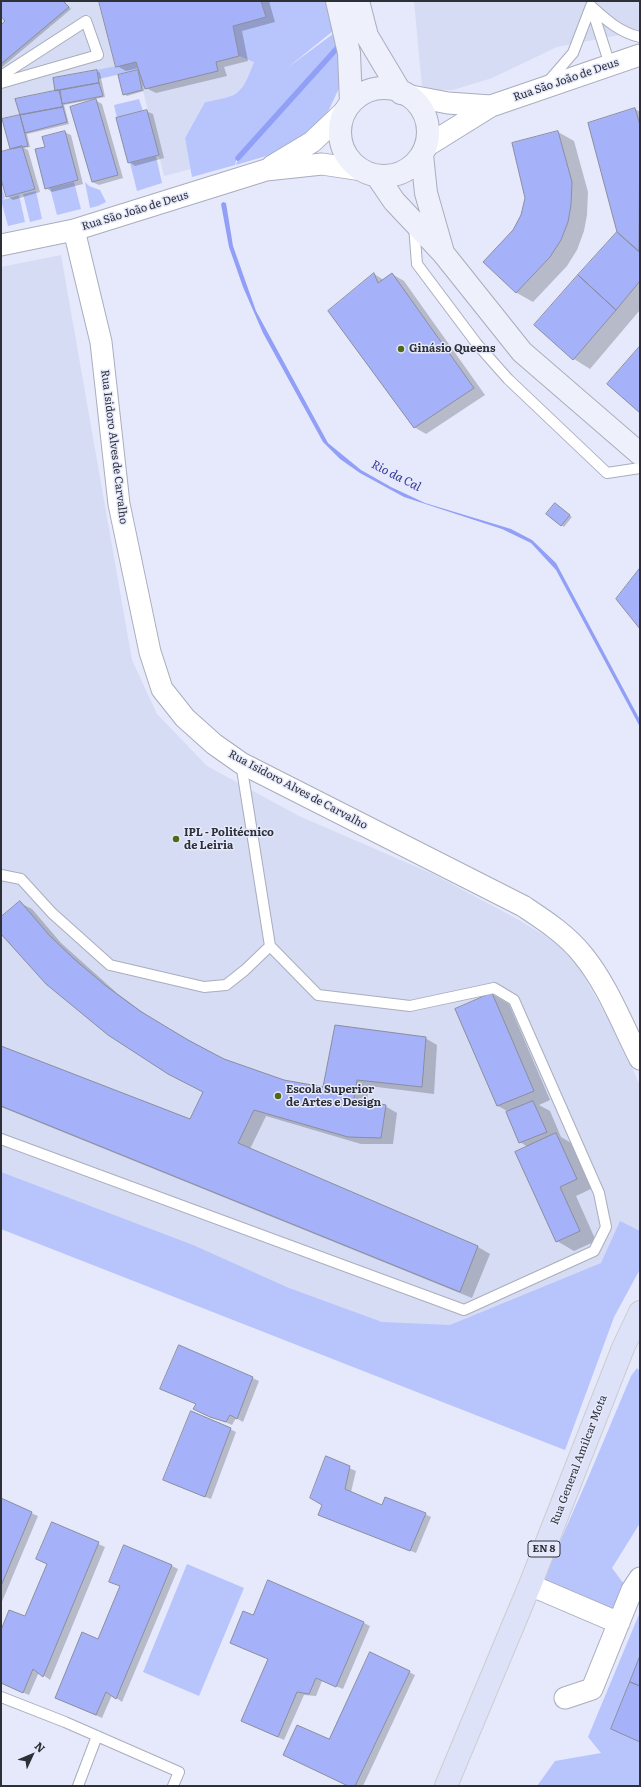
<!DOCTYPE html>
<meta charset="utf-8">
<style>
body{margin:0}
#map{position:relative;width:641px;height:1787px;overflow:hidden;background:#e5e9fb;font-family:Literata,serif}
canvas{display:block}
.frame{position:absolute;inset:0;border:2px solid #2e3037;pointer-events:none}
.north{position:absolute;left:12px;top:1735px;width:40px;height:40px;-webkit-text-stroke:3px #e5e9fb;paint-order:stroke;rotate:46deg;font-size:11px;font-weight:700;line-height:16px;text-align:center;color:#2e3037}
.north::after{content:'';display:block;margin:auto;width:14px;height:18px;background:#2e3037;clip-path:polygon(50% 0,100% 100%,50% 72%,0 100%)}
</style>
<div id="map">
<canvas width="641" height="1787"></canvas>
<div class="frame"></div>
<div class="north">N</div>
</div>
<script>
const ctx = document.querySelector('canvas').getContext('2d');
ctx.lineJoin = 'round';
function paint(path, color) { ctx.fillStyle = color; ctx.fill(path, 'evenodd'); }
function trace(path, color, width, dash) { ctx.strokeStyle = color; ctx.lineWidth = width; ctx.lineCap = dash ? 'butt' : 'round'; ctx.setLineDash(dash || []); ctx.stroke(path); }
function label(font, color, halo, rows, align = 'center') {
  ctx.font = font + ' Literata,serif'; ctx.lineWidth = 3; ctx.setLineDash([]); ctx.textBaseline = 'middle'; ctx.strokeStyle = halo; ctx.fillStyle = color; for (const [text, x, y, turn = 0] of rows) {
    ctx.save(); ctx.translate(x, y); ctx.rotate((+turn || 0) * Math.PI / 180); ctx.textAlign = isNaN(turn) ? turn : align; if (halo) ctx.strokeText(text, 0, 0); ctx.fillText(text, 0, 0); ctx.restore();
  }
}
const built = new Path2D(`
 M1 1H261L266 17 252 70 245 86 239 91 224 99 205 102 185 138 191 169 164 176 138 70H97L99 83 56 91 63 107 2 119Z
 M414 1H640V31L557 47 492 78 453 90H435L422 86Z
 M61 255 132 660 157 714 207 766 299 816 433 874 519 920 555 942 578 966 621 1042 640 1086V1269L614 1317 565 1450 1 1229V267Z`);
const green = new Path2D(`
 M261 1H331L338 27 287 68 337 31 340 86 327 114 310 132 273 154 236 165 238 158 281 109 237 158 235 165 192 177 185 138 205 102C240 96 242 94 254 62L239 56 233 26 266 17Z
 M136 62 138 70 99 79 97 70Z
 M139 99 143 111 117 118 114 105Z
 M156 156 162 183 137 191 130 163Z
 M74 182 81 209 57 215 50 188Z
 M85 182 89 186 100 190 106 202 98 206 90 208Z
 M1 185 5 198 2 200 19 195 25 222 8 226 1 200Z
 M36 191 42 219 30 222 23 194Z
 M1 1172 193 1245 289 1288 382 1322 450 1325 601 1263 620 1221 640 1231V1269L614 1317 565 1450 1 1229Z
 M637 1368 640 1371V1523L612 1568 627 1588 618 1611 543 1580 588 1478 631 1376Z
 M187 1564 244 1588 199 1696 143 1672Z
 M640 1612V1786H537L555 1761 601 1753 588 1737Z`);
const water = new Path2D(`
 M223 202 226 203 233 246 256 311 328 443 361 470 391 487 425 503 511 529 532 540 556 563 640 720V727L556 570 531 543 502 529 404 497 360 473 340 459 323 442 263 333 243 287 229 247 221 204Z`);
const shadow = new Path2D(`
 M1 1H64L71 9 1 68V26L7 21 1 14Z
 M100 1H269L275 22 242 31 248 61 224 67 227 76 156 93 146 88 142 77 144 91 127 96 124 94 138 72 141 74 139 68 126 71 117 66Z
 M97 71 100 73 105 97 64 105 69 124 27 134 30 147 24 148 28 150 40 192 13 200 7 196 1 175V153L13 150 11 148 3 120 21 115 57 92 54 79Z
 M95 100 102 104 123 178 99 185 92 182Z
 M635 109 640 112V310L590 369 574 359 618 232Z
 M146 111 153 114 164 158 135 166 129 162Z
 M64 132 71 135 83 184 52 192 46 188Z
 M558 132 574 141 588 192 587 215 584 231 577 250 567 266 533 302 517 293 484 262 514 230Z
 M374 274 384 280 392 274 404 281 485 395 426 434 414 427Z
 M557 506 572 517 564 527 561 525Z
 M20 903 32 909 61 943 118 994 152 1019 224 1060 284 1081 324 1089 425 1038 437 1045 434 1094 369 1086 367 1102 385 1106 397 1113 393 1144H361L266 1116 250 1149 478 1247 490 1254 472 1298 1 1107V1047L191 1120 204 1092 1 933V918Z
 M492 994 509 1004 550 1100 539 1105 550 1111 561 1137 573 1144 593 1188 576 1196 596 1241 574 1251 557 1241 516 1153 528 1147 520 1142 509 1112 498 1106 456 1009Z
 M179 1346 259 1381 243 1422 236 1418 232 1425 201 1412Z
 M230 1429 236 1432 211 1499 170 1483Z
 M326 1458 356 1471 351 1492 382 1506 425 1514 431 1517 416 1553 320 1515 323 1504Z
 M1 1500 38 1516 1 1604Z
 M52 1523 105 1547 50 1680 39 1672 29 1695 1 1683V1633L26 1617 48 1564 37 1559Z
 M172 1566 178 1569 122 1702 112 1695 102 1718 56 1698 98 1640 121 1587 110 1581Z
 M253 1617 364 1623 370 1626 343 1689 322 1681 316 1696 304 1695 284 1740 248 1724 269 1659Z
 M409 1672 415 1675 363 1786H349Z`);
const stream = new Path2D(`
 M238 158 339 46`);
const building = new Path2D(`
 M1 1H63L69 7 1 64V25L5 21 1 16Z
 M99 1H261L266 17 233 26 239 56 216 62 218 71 145 89 136 62 116 67Z
 M97 70 99 83 55 91 53 78Z
 M138 70 142 90 123 95 118 75Z
 M99 83 103 96 62 104 60 90Z
 M59 90 63 107 20 115 15 99Z
 M96 99 118 175 92 182 70 107Z
 M63 107 67 122 25 133 20 115Z
 M635 108 640 125 639 252 617 232 588 123Z
 M147 110 159 155 128 163 116 118Z
 M20 115 28 146 10 149 2 119Z
 M65 131 78 180 45 189 35 149 45 147 42 137Z
 M558 131 572 182 571 205 568 222 561 240 550 257 516 293 483 262 513 230 521 215 525 198 512 143Z
 M22 146 35 189 6 197 1 179V152Z
 M617 232 640 252V281L616 310 578 275Z
 M374 273 378 283 392 273 474 388 414 428 328 311Z
 M578 275 616 310 573 360 534 325Z
 M640 346V413L607 384Z
 M555 503 570 515 561 526 546 514Z
 M640 568V629L616 599Z
 M20 901 49 935 74 959 106 986 140 1011 188 1040 224 1059 284 1080 323 1087 335 1025 426 1037 422 1087 357 1080 354 1099 386 1105 381 1138 348 1137 254 1110 238 1143 478 1246 460 1292 1 1106V1046L190 1119 203 1092 168 1074 108 1035 46 984 1 934V917Z
 M492 993 534 1091 497 1106 455 1009Z
 M533 1101 547 1132 519 1143 506 1112Z
 M556 1133 577 1179 560 1187 580 1231 556 1242 515 1152Z
 M179 1345 253 1377 237 1419 230 1415 226 1422 210 1417 193 1409 196 1404 160 1389Z
 M191 1411 231 1428 205 1497 163 1480Z
 M326 1456 350 1466 345 1489 382 1505 385 1497 426 1513 410 1551 318 1515 322 1505 310 1498Z
 M1 1498 32 1512 1 1586Z
 M52 1522 99 1542 43 1677 33 1669 23 1693 1 1683V1630L9 1610 25 1616 47 1564 36 1559Z
 M124 1545 172 1565 116 1699 106 1692 96 1715 55 1698 82 1632 98 1639 120 1586 109 1582Z
 M268 1580 364 1622 336 1687 316 1678 309 1694 297 1692 278 1737 241 1721 268 1659 230 1643 243 1611 253 1615Z
 M370 1652 410 1671 355 1786H348L283 1755 297 1725 329 1739Z
 M640 1656V1686L630 1682Z
 M630 1682 640 1686V1742L611 1729Z`);
const service = new Path2D(`
 M591 6 610 65
 M592 7C606 20 621 33 640 37
 M1 76 86 21 98 55 1 83
 M547 83 573 53 591 6
 M414 226 417 264 477 344 508 379 607 473 640 468
 M1 875 21 879 52 913 110 965 204 987 226 985 245 970 270 946
 M1 1139 464 1310 594 1251 606 1227 599 1193 514 1000 494 988 410 1006 318 995 270 946 241 763
 M1 1697 65 1722 179 1772 173 1786
 M78 1786 97 1736`);
const minor = new Path2D(`
 M406 95 448 103 491 106
 M425 147 491 106 640 55
 M272 166 312 142 346 110
 M74 230 101 342 119 504 150 652 162 689 185 718 214 744 241 763 523 906C544 920 566 934 582 954 607 984 622 1024 640 1059
 M1 245 74 230 266 170 322 164 362 170
 M530 1585 619 1623
 M565 1698 592 1689 632 1590 640 1578`);
const secondary = new Path2D(`
 M337 1 349 53 351 103
 M358 1 367 36 401 93
 M340 132a44 44 0 1 1 88 0a44 44 0 1 1-88 0Z
 M422 155 426 193 442 249
 M377 176 394 201 443 253 522 352 640 454`);
const primary = new Path2D(`
 M446 1786 530 1585 623 1348 640 1312`);
const markers = [
 [401,349,4,"#506919"],
 [176,839,4,"#506919"],
 [278,1096,4,"#506919"]
];
const shields = [
 [544,1549,32]
];
const shieldNames = [
 ["EN 8",544,1549]
];
const streetNames = [
 ["Rua São João de Deus",566,80,-19],
 ["Rua São João de Deus",135,211,-17],
 ["Rua Isidoro Alves de Carvalho",114,447,83],
 ["Rua Isidoro Alves de Carvalho",298,790,28],
 ["Rua General Amílcar Mota",579,1460,-69]
];
const poiNames = [
 ["Ginásio Queens",409,349],
 ["IPL - Politécnico",184,833],
 ["de Leiria",184,846],
 ["Escola Superior",286,1090],
 ["de Artes e Design",286,1103]
];
const waterNames = [
 ["Rio da Cal",396,476,27]
];
paint(built, '#d6dcf4');
paint(green, '#b8c4fc');
paint(water, '#919ff7');
paint(shadow, '#0003');
trace(stream, '#919ff7', 5.5);
paint(building, '#a5b2fa');
trace(building, '#8a8e9e', 1);
trace(service, '#a9adbd', 12);
trace(minor, '#a9adbd', 23);
trace(secondary, '#a9adbd', 24);
trace(primary, '#cdcdcf', 24);
trace(service, '#fff', 10);
trace(minor, '#fff', 21);
trace(secondary, '#eef1fb', 22);
trace(primary, '#dde2f8', 22);
for (const [x, y, r, color] of markers) { const dot = new Path2D(); dot.arc(x, y, r, 0, 2 * Math.PI); ctx.fillStyle = color; ctx.fill(dot); trace(dot, '#e5e9fb', 1.5); }
for (const [x, y, w] of shields) { const box = new Path2D(); box.roundRect(x - w / 2, y - 8, w, 16, 3); ctx.fillStyle = '#e5e9fb'; ctx.fill(box); trace(box, '#2e3037', 1); }
label('bold 10px', '#2e3037', null, shieldNames);
label('11px', '#2e3037', '#e5e9fb', streetNames);
label('bold 11px', '#2e3037', '#e5e9fb', poiNames, 'left');
label('italic 12px', '#323497', '#e5e9fb', waterNames);
</script>
